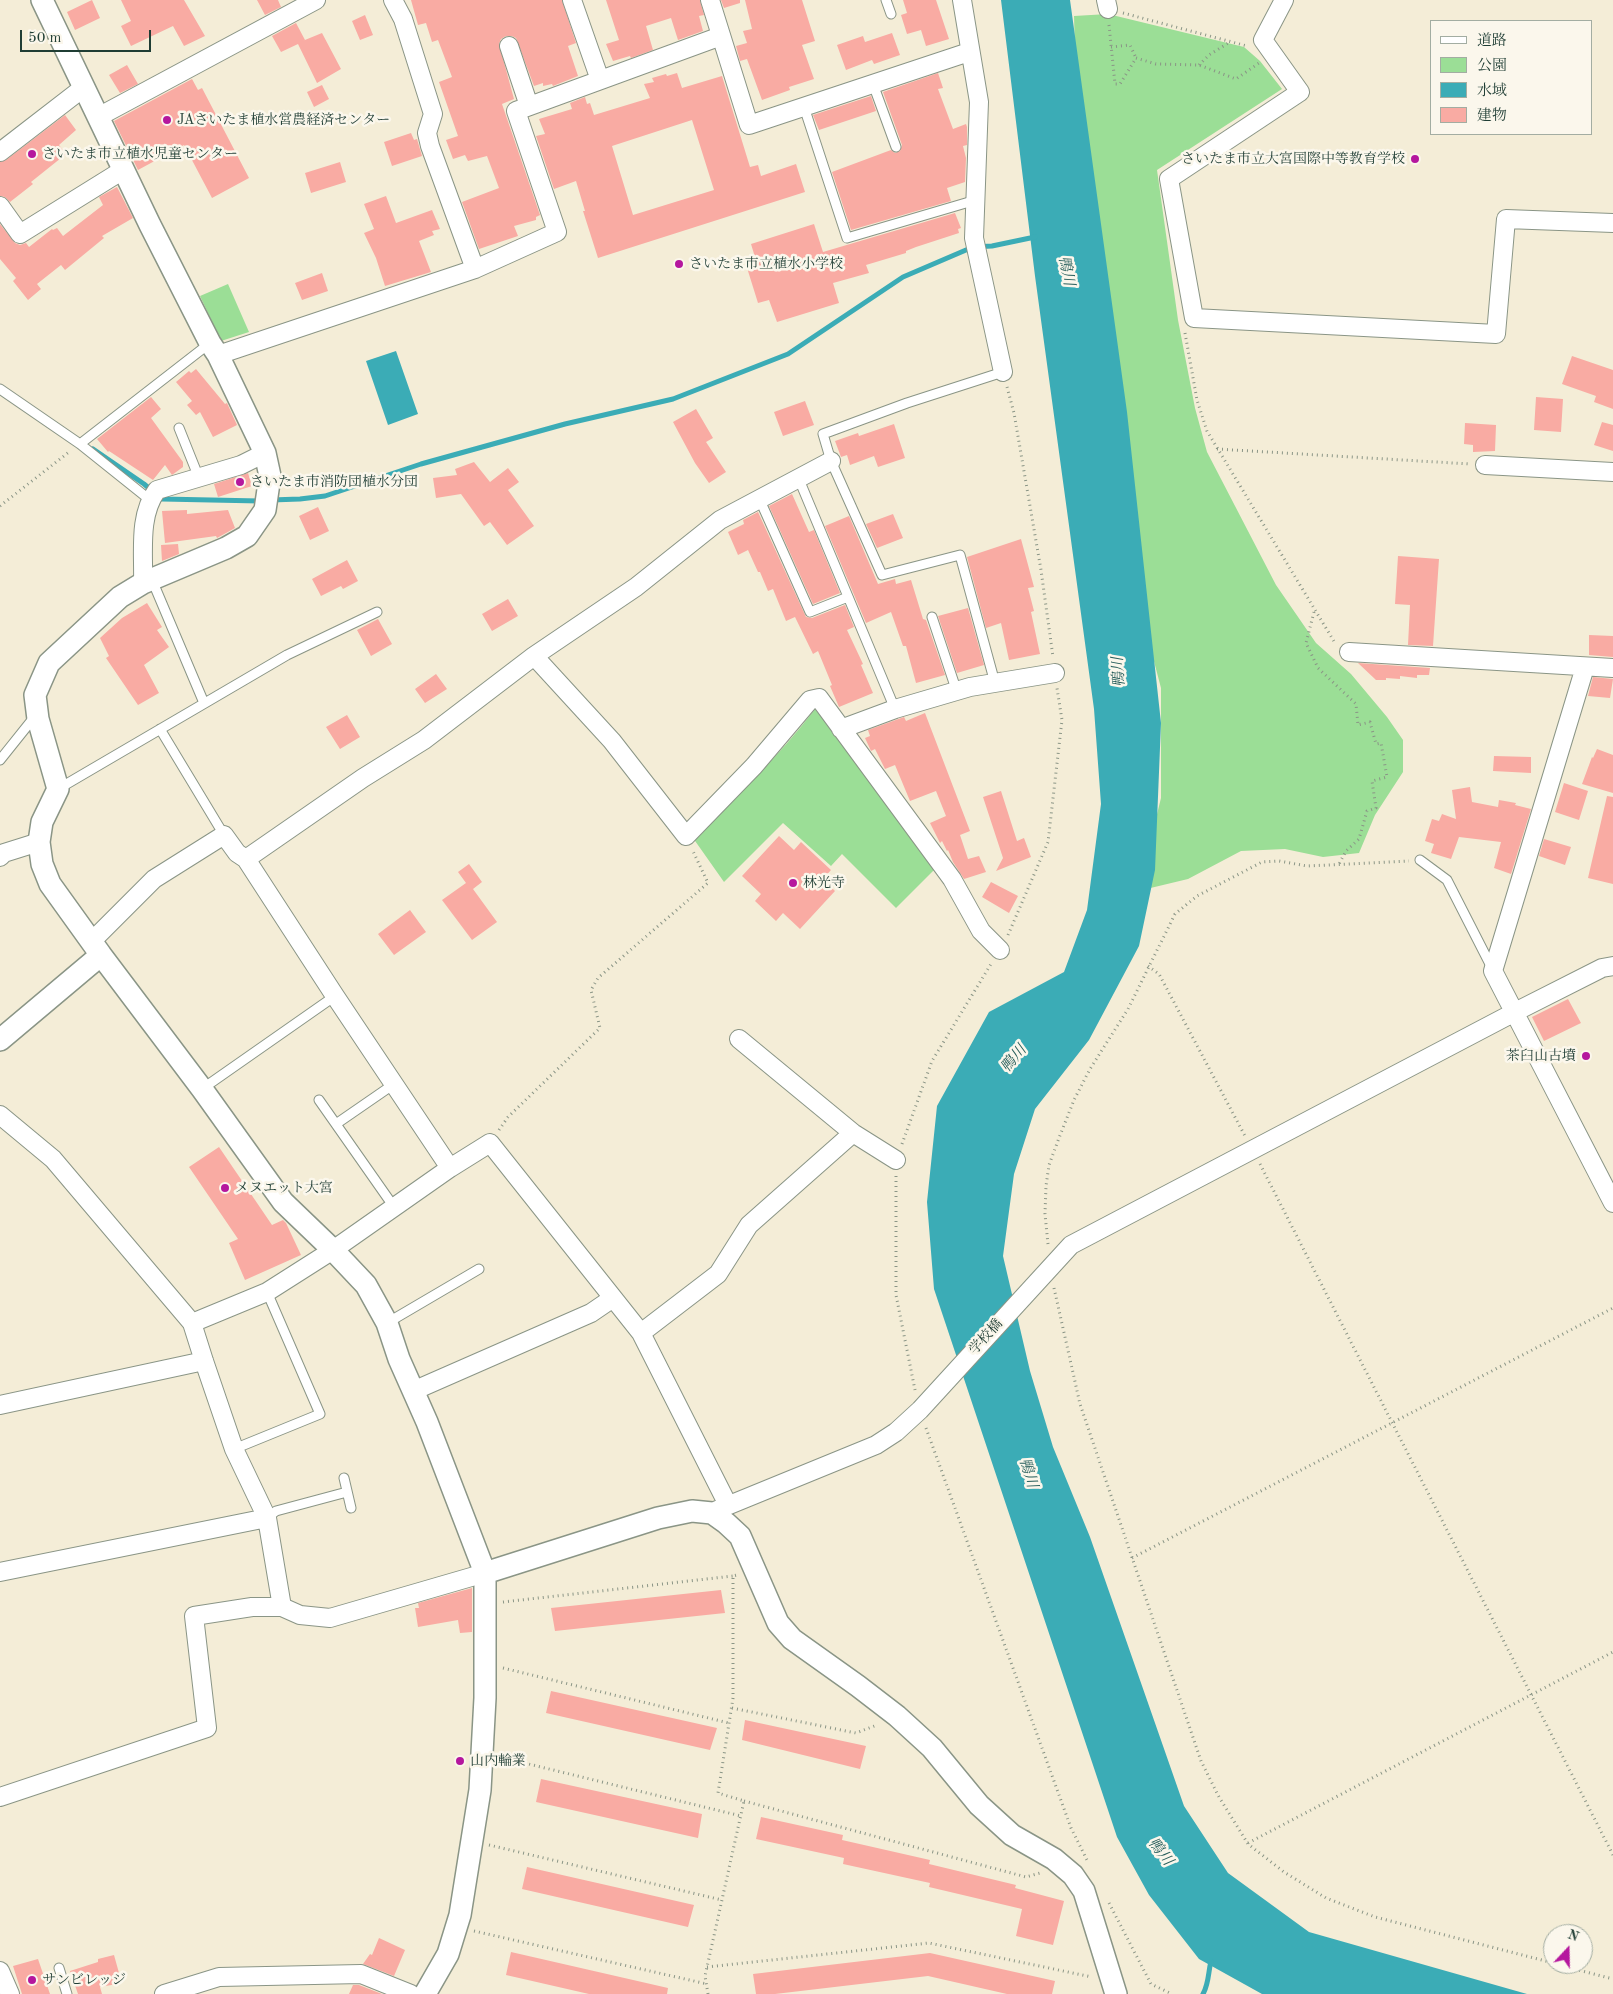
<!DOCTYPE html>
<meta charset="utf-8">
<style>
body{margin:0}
#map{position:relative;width:1613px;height:1994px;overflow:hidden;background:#f4edd7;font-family:"Old Standard TT","Noto Serif JP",serif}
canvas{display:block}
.legend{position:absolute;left:1430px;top:20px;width:162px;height:115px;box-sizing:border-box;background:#fbf7ec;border:1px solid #a3ada2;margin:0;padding:6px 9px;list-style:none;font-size:15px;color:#1f3d34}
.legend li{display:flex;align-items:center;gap:10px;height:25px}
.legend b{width:25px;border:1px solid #a3ada2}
.north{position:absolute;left:1543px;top:1924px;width:50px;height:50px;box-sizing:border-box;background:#fbf7ec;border:1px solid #a3ada2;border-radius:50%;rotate:21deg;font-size:14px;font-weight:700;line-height:20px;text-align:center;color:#1f3d34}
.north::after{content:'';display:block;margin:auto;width:18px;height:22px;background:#b5179e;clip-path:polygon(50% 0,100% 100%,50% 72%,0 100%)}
.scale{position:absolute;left:20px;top:30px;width:131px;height:22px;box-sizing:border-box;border:2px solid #1f3d34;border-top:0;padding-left:6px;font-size:15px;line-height:18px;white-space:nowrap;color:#1f3d34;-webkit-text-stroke:4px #fbf7ec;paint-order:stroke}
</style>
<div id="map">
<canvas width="1613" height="1994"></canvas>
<ul class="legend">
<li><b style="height:6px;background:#fff"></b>道路</li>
<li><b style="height:14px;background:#9bde96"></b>公園</li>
<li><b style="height:14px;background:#3bacb6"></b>水域</li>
<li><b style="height:14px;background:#f9aba3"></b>建物</li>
</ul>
<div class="north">N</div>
<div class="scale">50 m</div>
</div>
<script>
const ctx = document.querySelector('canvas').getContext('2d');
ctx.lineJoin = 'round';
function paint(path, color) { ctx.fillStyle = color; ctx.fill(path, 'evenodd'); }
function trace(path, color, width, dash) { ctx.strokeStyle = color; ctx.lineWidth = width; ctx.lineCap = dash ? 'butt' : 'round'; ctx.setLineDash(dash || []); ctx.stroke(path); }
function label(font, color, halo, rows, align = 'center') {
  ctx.font = font + ' "Old Standard TT","Noto Serif JP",serif'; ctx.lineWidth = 5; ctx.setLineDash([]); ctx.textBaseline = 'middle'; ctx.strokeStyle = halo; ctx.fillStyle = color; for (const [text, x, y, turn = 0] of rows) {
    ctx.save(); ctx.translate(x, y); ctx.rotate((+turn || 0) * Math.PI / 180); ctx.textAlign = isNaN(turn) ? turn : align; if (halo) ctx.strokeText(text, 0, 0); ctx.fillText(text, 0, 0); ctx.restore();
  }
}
const green = new Path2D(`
 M1108 14 1244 47 1260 61 1282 89 1157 170 1178 320 1195 408 1207 452 1276 585 1316 643 1351 674 1387 717 1403 740V772L1375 815 1359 853 1323 857 1285 849 1241 851 1188 879 1138 891 1161 798V688L1145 627 1079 189 1074 16Z
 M228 284 249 332 221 341 200 296Z
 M815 709 932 856 937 867 896 908 842 854 831 866 783 823 724 882 693 838C737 797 778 757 815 709Z`);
const water = new Path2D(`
 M1001 0H1070L1127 412 1161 723 1155 870 1139 946 1089 1040 1035 1109 1014 1174 1003 1256 1030 1371 1053 1447 1090 1537 1184 1806 1228 1873 1309 1932 1527 1994H1262L1199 1959 1149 1895 1117 1837 934 1289 927 1202 937 1106 989 1012 1064 972 1087 910 1101 804 1094 709 1035 276Z
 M396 351 418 414 388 425 366 361Z`);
const stream = new Path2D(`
 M93 449 144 484 162 499 260 501
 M271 500 300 499 325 496 421 464 565 424 673 399 788 354 903 277 973 247 992 246 1035 237
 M1203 1994C1209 1983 1208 1973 1211 1961`);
const building = new Path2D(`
 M92 0 100 18 75 30 67 12Z
 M121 0H184L205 36 184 46 173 26 131 46 121 26 131 21Z
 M257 0H278L281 7 265 15Z
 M411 0H562L576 43 568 46 578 76 553 86 552 84 543 86V83L534 86 516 38 512 36H506L501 39 499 44 514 99 502 104 540 215 536 217V220L514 226 518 236 479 249 462 202 499 188 487 156 468 161 465 155 453 159 446 140 458 136 439 82 452 77 438 40 432 42 426 23 418 25Z
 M606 0H700L704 15 699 16 703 31 678 40 671 18 646 26 653 50 631 58 630 56 613 61 606 44 619 40Z
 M721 0H740V3L724 8Z
 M745 0H802L815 41 802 45 814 79 789 87 790 90 762 100 747 59 740 61 736 46 747 43 743 31 752 29Z
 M903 0H936L949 39 926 46 921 30 907 34 901 15 907 13Z
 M365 15 373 35 360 40 352 21Z
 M296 23 305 40 300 42 322 33 341 69 317 83 298 44 281 52 272 36Z
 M892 33 900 55 874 64 872 60 846 70 837 45 863 36 865 42Z
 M127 65 138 84 120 93 109 75Z
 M677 73 682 88 722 76 750 167 758 165 761 176 796 164 805 192 598 258 583 211H585L576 181 554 189 536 136 545 134 539 119 572 109 570 103 585 97 587 104 590 103 594 115 650 98 644 84 654 82 652 78 666 74 667 76ZM692 120 714 190 633 215 612 146Z
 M938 73 943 88 938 89 953 129 966 124 967 127V145L963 146 966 158 965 182 947 188 951 201 851 230 832 172 891 150 895 153 900 151 902 145 883 92Z
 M192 79 198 90 202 88 249 178 212 198 184 145 138 170 114 121Z
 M322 85 329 99 314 107 307 92Z
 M871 96 876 111 819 130 813 115Z
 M65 115 76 130 59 145 66 154 31 182 33 184 10 202 5 197 0 196V162L6 160Z
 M411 133 414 140 417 139 422 156 392 166 384 142Z
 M340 162 346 182 311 193 305 173Z
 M117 187 133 218 102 236 104 238 65 270 61 265 37 284 41 289 28 300 13 281 16 278 0 259V224L15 243 20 245 26 243 29 247 52 229 53 230 57 228 63 236 103 205 99 197Z
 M386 196 396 223 432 210 440 229 432 231 434 235 419 241 431 272 385 286 376 258 364 233 374 229 364 204Z
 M955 213 961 228 958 229 959 233 916 247 906 251V253L866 265 869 273 833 283 839 303 777 322 769 300 758 303 748 271 758 267 751 244 814 224 823 252Z
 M322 273 328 291 302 300 295 283Z
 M1572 356 1613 370V409L1594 402 1596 396 1562 384Z
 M196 369 225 404 227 403 237 425 213 437 200 412 196 415 187 405 192 401 176 382 189 371 191 373Z
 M151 397 161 409 151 418 183 462V467L172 475 165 465 153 480 109 451 108 452 97 439Z
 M1536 397 1563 399 1561 432 1534 430Z
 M805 401 814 425 783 436 774 412Z
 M696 409 713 438 706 442 726 472 709 483 695 463 673 422Z
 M1602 422 1613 425V451L1594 445Z
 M1465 423 1496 425 1495 451 1473 452V445L1464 444Z
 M894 424 905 458 878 467 874 456 850 465 847 455 841 457 835 441 858 433 859 436Z
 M474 462 490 482 508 468 519 482 508 490 534 526 507 545 490 522 484 526 461 494 436 498 433 478 457 475 455 469Z
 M248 473 252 486 218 497 214 484Z
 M792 494 809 532 814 530 840 593 813 604 769 506Z
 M318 507 329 531 310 540 299 516Z
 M187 510V514L228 510 235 528 217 538 216 536 165 543 162 511Z
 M758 512 806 617 812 618 845 605 854 627 847 630 863 664 861 665 873 693 839 707 830 686 832 685 818 651 813 654 795 617 786 621 773 589 768 591 760 572H758L748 550 738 555 728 532 744 524 743 520Z
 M893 514 903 538 877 548 866 524Z
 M849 516 878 584 895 579 896 584 911 580 923 619 926 620 945 675 916 683 906 646H903L891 612 866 623 825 526Z
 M1021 539 1034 587 1028 588 1034 611 1031 612 1040 654 1009 660 1001 623 986 628 967 557Z
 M178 544 179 554 162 561 161 545Z
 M1398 556 1439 559 1433 646 1408 645 1410 605 1395 604Z
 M347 560 358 581 343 589 341 586 321 596 312 579Z
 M508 599 518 616 492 631 482 614Z
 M147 603 162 627 157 630 169 647 144 665 159 693 138 705 106 658 109 656 100 638 122 618Z
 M968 608 984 665 957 673 938 616Z
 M378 619 392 644 371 656 357 630Z
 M1589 635 1613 636V657L1589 655Z
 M1358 663 1430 668 1429 675H1417V678L1400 676V679L1386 678V680H1376Z
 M436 674 447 689 425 703 415 689Z
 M1593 677 1613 679 1610 698 1588 696Z
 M925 713 970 831 960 835 968 859 979 856 986 872 964 879 953 862 948 850 947 851 942 841 940 843 930 823 946 816 936 791 910 801 895 765 885 769 875 749 871 751 865 738 870 736 868 730 904 717 906 721Z
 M347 715 360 737 340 749 326 727Z
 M1597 749 1613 755V793L1582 784 1592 757 1593 758Z
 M1494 756 1531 757V773L1493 771Z
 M1564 783 1588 791 1579 820 1555 812Z
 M1470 787 1472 802 1498 807 1499 800 1516 803 1515 805 1531 809 1511 874 1494 868 1501 842 1459 837 1451 859 1431 853 1434 844 1425 841 1432 819 1439 821 1442 814 1456 819 1452 790Z
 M1001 791 1017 841 1024 838 1031 857 996 871 1003 858 983 797Z
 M1607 796 1613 797V884L1588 878Z
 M779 836 794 850 801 842 831 870 823 879 835 891 800 929 783 913 776 921 755 901 761 894 742 876Z
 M1544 839 1571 847 1565 865 1539 856Z
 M469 864 482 882 473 889 497 922 472 940 442 900 466 883 458 872Z
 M991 882 1018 896 1009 913 982 897Z
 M410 910 426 932 394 955 378 934Z
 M1568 999 1581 1023 1544 1041 1532 1017Z
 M219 1147 272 1225 283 1220 286 1223 301 1255 245 1280 229 1243 238 1239 189 1167Z
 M472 1588V1632L460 1633 458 1620 418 1627 415 1608H419L418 1603Z
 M721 1590 725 1613 555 1631 551 1608Z
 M551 1691 717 1728 710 1750 546 1713Z
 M745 1720 866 1746 860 1769 742 1740Z
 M541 1779 702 1814 698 1838 536 1802Z
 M761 1817 843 1835 842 1840 930 1860 929 1864 1016 1885 1015 1888 1064 1901 1053 1945 1016 1936 1022 1909 929 1887 930 1883 843 1864 844 1858 756 1839Z
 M527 1867 694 1905 688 1927 522 1889Z
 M379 1938 405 1950 394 1976 363 1964 370 1954 372 1955Z
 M511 1952 668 1988 667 1994H589L506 1975Z
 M930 1953 1055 1981 1052 1994H1007L928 1976 775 1994H756L753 1974Z
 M114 1955 119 1973 114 1974 117 1984 100 1987 102 1994H78L70 1971 98 1962V1959Z
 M38 1959 50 1994H22L13 1966Z
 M353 1985H359L382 1994H349Z`);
const path = new Path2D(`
 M1123 13 1247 46
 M1109 25 1115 84H1120L1136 58
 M1111 47 1130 45 1136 58
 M1136 58 1156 64 1199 65 1236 79 1259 63
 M1199 65 1209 55 1230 42
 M1185 333 1197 400 1207 431 1335 643
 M1007 387 1014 413 1041 570 1053 657
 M1217 449 1470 464
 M0 506 69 452
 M1314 612 1306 643 1318 668 1356 704 1358 725 1370 722 1376 744 1381 743 1387 777 1372 781 1376 808 1367 811 1359 839 1346 851 1339 864
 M1008 935 1048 842 1062 720 1057 688
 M1148 966 1159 974 1245 1136
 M499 1130 508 1117 600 1028 591 990 598 978 708 883 692 849
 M902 1144 932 1061 991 964
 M1260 1164 1613 1855
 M896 1176V1295L915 1390
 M1048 1244 1045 1214 1046 1186 1049 1165 1059 1138 1074 1100 1090 1069 1128 1009 1175 914 1197 896 1262 862 1279 861 1307 866 1409 861
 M1054 1288 1080 1404 1201 1761 1219 1797 1248 1844 1284 1872 1326 1898 1375 1917 1553 1963
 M926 1428 1071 1828 1088 1862
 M1132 1558 1613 1308
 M503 1602 733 1576
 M503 1668 729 1723
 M732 1708 856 1733 877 1725
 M500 1757 741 1816
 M744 1801 1026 1877 1040 1873
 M1248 1843 1613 1652
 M489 1845 722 1900
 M1109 1903 1151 1984 1172 1994
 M474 1931 707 1984
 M1555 1964 1613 1979
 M707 1967 929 1943 1092 1977
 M708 1994 705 1976 744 1801 718 1793 733 1698V1576L737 1575`);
const service = new Path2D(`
 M886 0 891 14
 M873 84 896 147
 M804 107 847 238 976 200
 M0 389 80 444 150 500
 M179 428 199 478
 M80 444 210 343
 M798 477 895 709
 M759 498 810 612 848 597
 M152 580 204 703
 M932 617 957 692
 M995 683 960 555 882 575 831 461 823 434 907 403 1003 372
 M160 729 224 835
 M0 760 36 715
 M58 789 287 655 377 612
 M1420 860 1447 880 1493 970
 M202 1089 335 996
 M319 1100 394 1207
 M336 1124 394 1084
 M387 1323 479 1269
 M234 1449 320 1414 267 1292
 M344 1478 351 1508
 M267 1518 276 1511 347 1492
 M59 1968 67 1994`);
const minor = new Path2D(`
 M393 0 403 19 433 114 427 133 430 146 475 269
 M572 0 600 80
 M710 0 749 125 969 52
 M962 0 979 102 974 238 1003 372
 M1106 0 1108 9
 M1284 0 1263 40 1300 92 1169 179 1194 318 1496 334 1506 219 1613 223
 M509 46 529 106
 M98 117 316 0
 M0 152 83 88
 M0 206 20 234 123 170
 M218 355 475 269 557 232 516 111 721 36
 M1485 465 1613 472
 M143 583C144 552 138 516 157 490L241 465 265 453
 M1349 652 1613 668
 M534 656 612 741 686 836 754 766 810 700 819 698 952 879 981 931 1000 950
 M1585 667 1493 971 1613 1203
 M841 729 895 709 970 687 1055 673
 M0 857 4 853 39 842
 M246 859 363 778 424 740 534 656 636 587 720 520 831 461
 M91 942 154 879 224 835 237 853 246 859 335 996 450 1168
 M739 1039 853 1133 896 1160
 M0 1115 53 1159 192 1323
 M641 1333 718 1274 749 1225 853 1133
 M413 1391 591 1313 613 1298
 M0 1405 204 1361
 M717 1510 876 1445 896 1432 920 1410 1071 1245 1515 1012 1602 968 1613 966
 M0 1572 267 1518
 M282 1607 267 1518 234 1449 204 1361 192 1323 267 1292 333 1250 450 1168 490 1143 641 1333 728 1505
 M0 1797 207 1728 194 1616 252 1607H282L300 1615 330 1618 485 1573
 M0 1971 10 1994
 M164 1994 219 1977 361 1974 411 1994`);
const tertiary = new Path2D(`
 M42 0 150 225 210 343 218 355 265 453 270 476 265 510 247 536 226 548 143 583 120 597 49 663 35 695 38 719 58 789 42 822 39 842 42 864 50 884 101 955 202 1089 283 1202 333 1250 366 1285 387 1323 399 1359 427 1422 485 1573V1698L480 1790 460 1915 448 1954 425 1994
 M0 1040 101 955
 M485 1573 658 1518 692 1511 712 1513 726 1523 740 1536 778 1623 792 1639 858 1686 897 1716 932 1748 979 1805 1012 1835 1054 1859 1073 1875 1084 1891 1116 1994`);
const markers = [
 [167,120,5,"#b5179e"],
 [32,154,5,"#b5179e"],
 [1415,159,5,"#b5179e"],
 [679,264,5,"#b5179e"],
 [240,482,5,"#b5179e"],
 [793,883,5,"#b5179e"],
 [1586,1056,5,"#b5179e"],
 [225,1188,5,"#b5179e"],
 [460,1761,5,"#b5179e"],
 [32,1980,5,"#b5179e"]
];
const poiNames = [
 ["JAさいたま植水営農経済センター",177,120],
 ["さいたま市立植水児童センター",42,154],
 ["さいたま市立大宮国際中等教育学校",1405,159,"right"],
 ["さいたま市立植水小学校",689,264],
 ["さいたま市消防団植水分団",250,482],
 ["林光寺",803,883],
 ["茶臼山古墳",1576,1056,"right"],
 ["メヌエット大宮",235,1188],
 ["山内輪業",470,1761],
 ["サンビレッジ",42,1980]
];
const streetNames = [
 ["学校橋",986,1337,-48]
];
const waterNames = [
 ["鴨川",1066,271,79],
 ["鴨川",1119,672,-94],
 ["鴨川",1014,1059,-50],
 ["鴨川",1028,1473,73],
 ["鴨川",1160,1852,52]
];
paint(green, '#9bde96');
paint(water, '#3bacb6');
trace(stream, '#3bacb6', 5);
paint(building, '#f9aba3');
trace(service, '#8a9586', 11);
trace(minor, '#8a9586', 20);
trace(tertiary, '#8a9586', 24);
trace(path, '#8a9586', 3, [1, 4]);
trace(service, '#fff', 9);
trace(minor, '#fff', 18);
trace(tertiary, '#fff', 21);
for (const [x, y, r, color] of markers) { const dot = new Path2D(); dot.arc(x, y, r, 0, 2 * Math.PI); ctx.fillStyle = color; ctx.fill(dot); trace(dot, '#fbf7ec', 2); }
label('14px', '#1f3d34', '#fbf7ec', poiNames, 'left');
label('14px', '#1f3d34', '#fbf7ec', streetNames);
label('italic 15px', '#275e5b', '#fbf7ec', waterNames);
</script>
